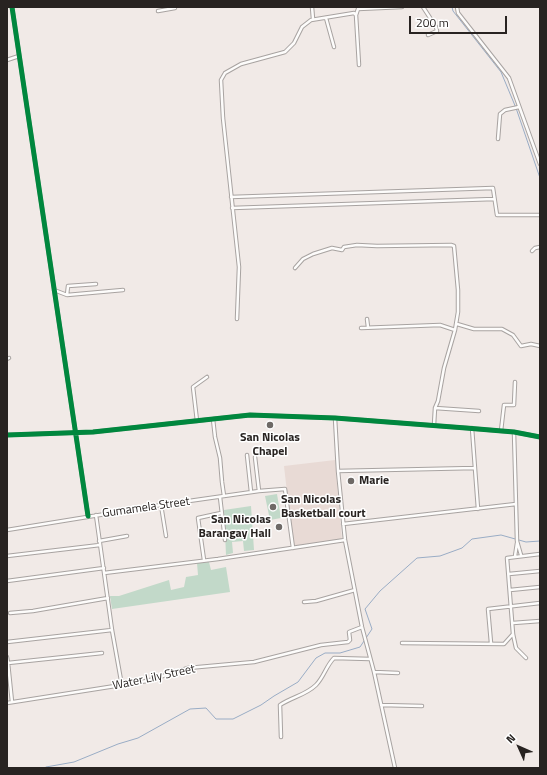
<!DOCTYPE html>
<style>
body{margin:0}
#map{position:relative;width:547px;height:775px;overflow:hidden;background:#f1eae7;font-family:"Titillium Web",sans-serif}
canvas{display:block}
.frame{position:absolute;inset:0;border:8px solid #282321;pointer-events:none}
.north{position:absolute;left:499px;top:727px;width:40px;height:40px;-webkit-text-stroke:3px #fff;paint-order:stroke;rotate:315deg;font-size:11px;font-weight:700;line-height:16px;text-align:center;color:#282321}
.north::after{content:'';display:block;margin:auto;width:14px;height:18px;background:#282321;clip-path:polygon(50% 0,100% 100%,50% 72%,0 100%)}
.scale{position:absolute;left:409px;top:16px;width:98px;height:18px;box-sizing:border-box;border:2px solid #282321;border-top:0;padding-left:5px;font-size:12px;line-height:14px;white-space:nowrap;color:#282321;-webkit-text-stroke:3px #fff;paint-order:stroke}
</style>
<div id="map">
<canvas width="547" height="775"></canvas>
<div class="frame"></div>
<div class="north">N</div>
<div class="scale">200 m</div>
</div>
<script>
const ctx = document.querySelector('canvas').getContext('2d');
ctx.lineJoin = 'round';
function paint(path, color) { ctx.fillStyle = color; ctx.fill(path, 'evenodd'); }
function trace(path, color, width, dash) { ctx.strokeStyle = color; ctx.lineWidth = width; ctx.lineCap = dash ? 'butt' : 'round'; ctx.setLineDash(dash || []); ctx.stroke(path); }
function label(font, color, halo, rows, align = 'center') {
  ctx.font = font + ' "Titillium Web",sans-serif'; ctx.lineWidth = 3; ctx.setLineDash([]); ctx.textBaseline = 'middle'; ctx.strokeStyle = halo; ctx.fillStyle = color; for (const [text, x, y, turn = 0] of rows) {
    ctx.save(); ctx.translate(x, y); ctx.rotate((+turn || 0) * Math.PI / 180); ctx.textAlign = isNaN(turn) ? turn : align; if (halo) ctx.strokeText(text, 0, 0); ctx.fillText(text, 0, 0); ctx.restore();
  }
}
const built = new Path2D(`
 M335 460 342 540 296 547 293 545 284 466Z`);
const green = new Path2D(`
 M277 494 281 518 270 520 265 496Z
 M251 506 254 550 244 551 243 541 232 542 233 553 226 555 224 510Z
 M209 562 211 570 226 567 230 592 112 609 110 596H119L169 580 171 590 184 587 186 577 198 575 197 563Z`);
const stream = new Path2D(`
 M452 7 453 11 501 72 516 108 540 178
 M46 767 74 762 118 744 138 738 190 709 206 708 216 719H233L261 705 274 696 298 682 316 658 325 653H340L360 647 372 629 365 609 380 591 417 558 440 556 462 548 472 539 501 535 526 542 540 541`);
const street = new Path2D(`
 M12 7 88 516
 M312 7 313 19
 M423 7 436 27 437 31 428 35
 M457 7 458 13 509 78 540 164
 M158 11 175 8 174 7
 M356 15 358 9 402 7
 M326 18 334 47
 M7 60 19 56
 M498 139 500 114 505 110 519 107
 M231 197 493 188 497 215H540
 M232 208 494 199
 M532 251 535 248 540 247
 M295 268 303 259 313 254 332 248 342 250 344 247 357 245 377 246 451 245 454 246 458 290V312L455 330 444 368 438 401 435 408 434 425
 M54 290 67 295 123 290
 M67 295 68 286 96 284
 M237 319 239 267 223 118 221 80 225 73 241 64 285 52 294 43 302 27 311 20 354 13 356 15 359 65
 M367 319 368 327
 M457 324 474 329H502L513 335 521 346 531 344 540 346
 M361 328 440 325 455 330
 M7 359 9 358
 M435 408 479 411
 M335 418 338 471 345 540 362 627 374 672 395 768
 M213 419 215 437 220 458 222 482 224 496
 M197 421 193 387 207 377
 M472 428 478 509
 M501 431 504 405H514L515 382
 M514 432 517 541 521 555
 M7 435 93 432 250 415 335 418 466 428 514 432 540 437
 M247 455 251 492
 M255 457 259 491
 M338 471 475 468
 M220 497 225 540
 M161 505 166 536
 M96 515 112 630 122 686
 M343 524 516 504
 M7 530 161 505 259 491 285 489 293 548
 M99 541 127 536
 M7 556 100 545
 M515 556 517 543
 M204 560 198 518 221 513
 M104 573 218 559 345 540
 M509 574 540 571
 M7 581 104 568
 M510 590 540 587
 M304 602 316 601 355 590
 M10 613 33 611 108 598
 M513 623 540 621
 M7 642 112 630
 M402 643 504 644 513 634
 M491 643 488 609 540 603
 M7 657 8 663
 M526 658 516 648 513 634 507 558 540 554
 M374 672 398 673
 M12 702 8 663 102 653
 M7 703 147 681 188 668 254 662 321 645 348 642 350 640 349 632 362 627
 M381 705 422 706
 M281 737 280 705C292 697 306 695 316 685 324 677 326 666 334 658L370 659`);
const cycleway = new Path2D(`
 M12 7 88 516
 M7 435 93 432 250 415 335 418 466 428 514 432 540 437`);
const markers = [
 [270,425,4,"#6e6966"],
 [351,481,4,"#6e6966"],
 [273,507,4,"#6e6966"],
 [279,527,4,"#6e6966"]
];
const poiNames = [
 ["San Nicolas",270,438,"center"],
 ["Chapel",270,452,"center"],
 ["Marie",359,481],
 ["San Nicolas",281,500],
 ["Basketball court",281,514],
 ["San Nicolas",271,520,"right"],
 ["Barangay Hall",271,534,"right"]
];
const streetNames = [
 ["Gumamela Street",146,508,-8],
 ["Water Lily Street",154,678,-12]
];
paint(built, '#e8dad5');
paint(green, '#c2d9c9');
trace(stream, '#99acc5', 1);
trace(street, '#a8a3a1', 4.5);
trace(street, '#fdfcfb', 2.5);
trace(cycleway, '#00873e', 5);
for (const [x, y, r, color] of markers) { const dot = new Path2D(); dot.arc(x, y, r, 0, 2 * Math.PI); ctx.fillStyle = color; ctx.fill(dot); trace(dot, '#fff', 1.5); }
label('bold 12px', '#282321', '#fff', poiNames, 'left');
label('12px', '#282321', '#fff', streetNames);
</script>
